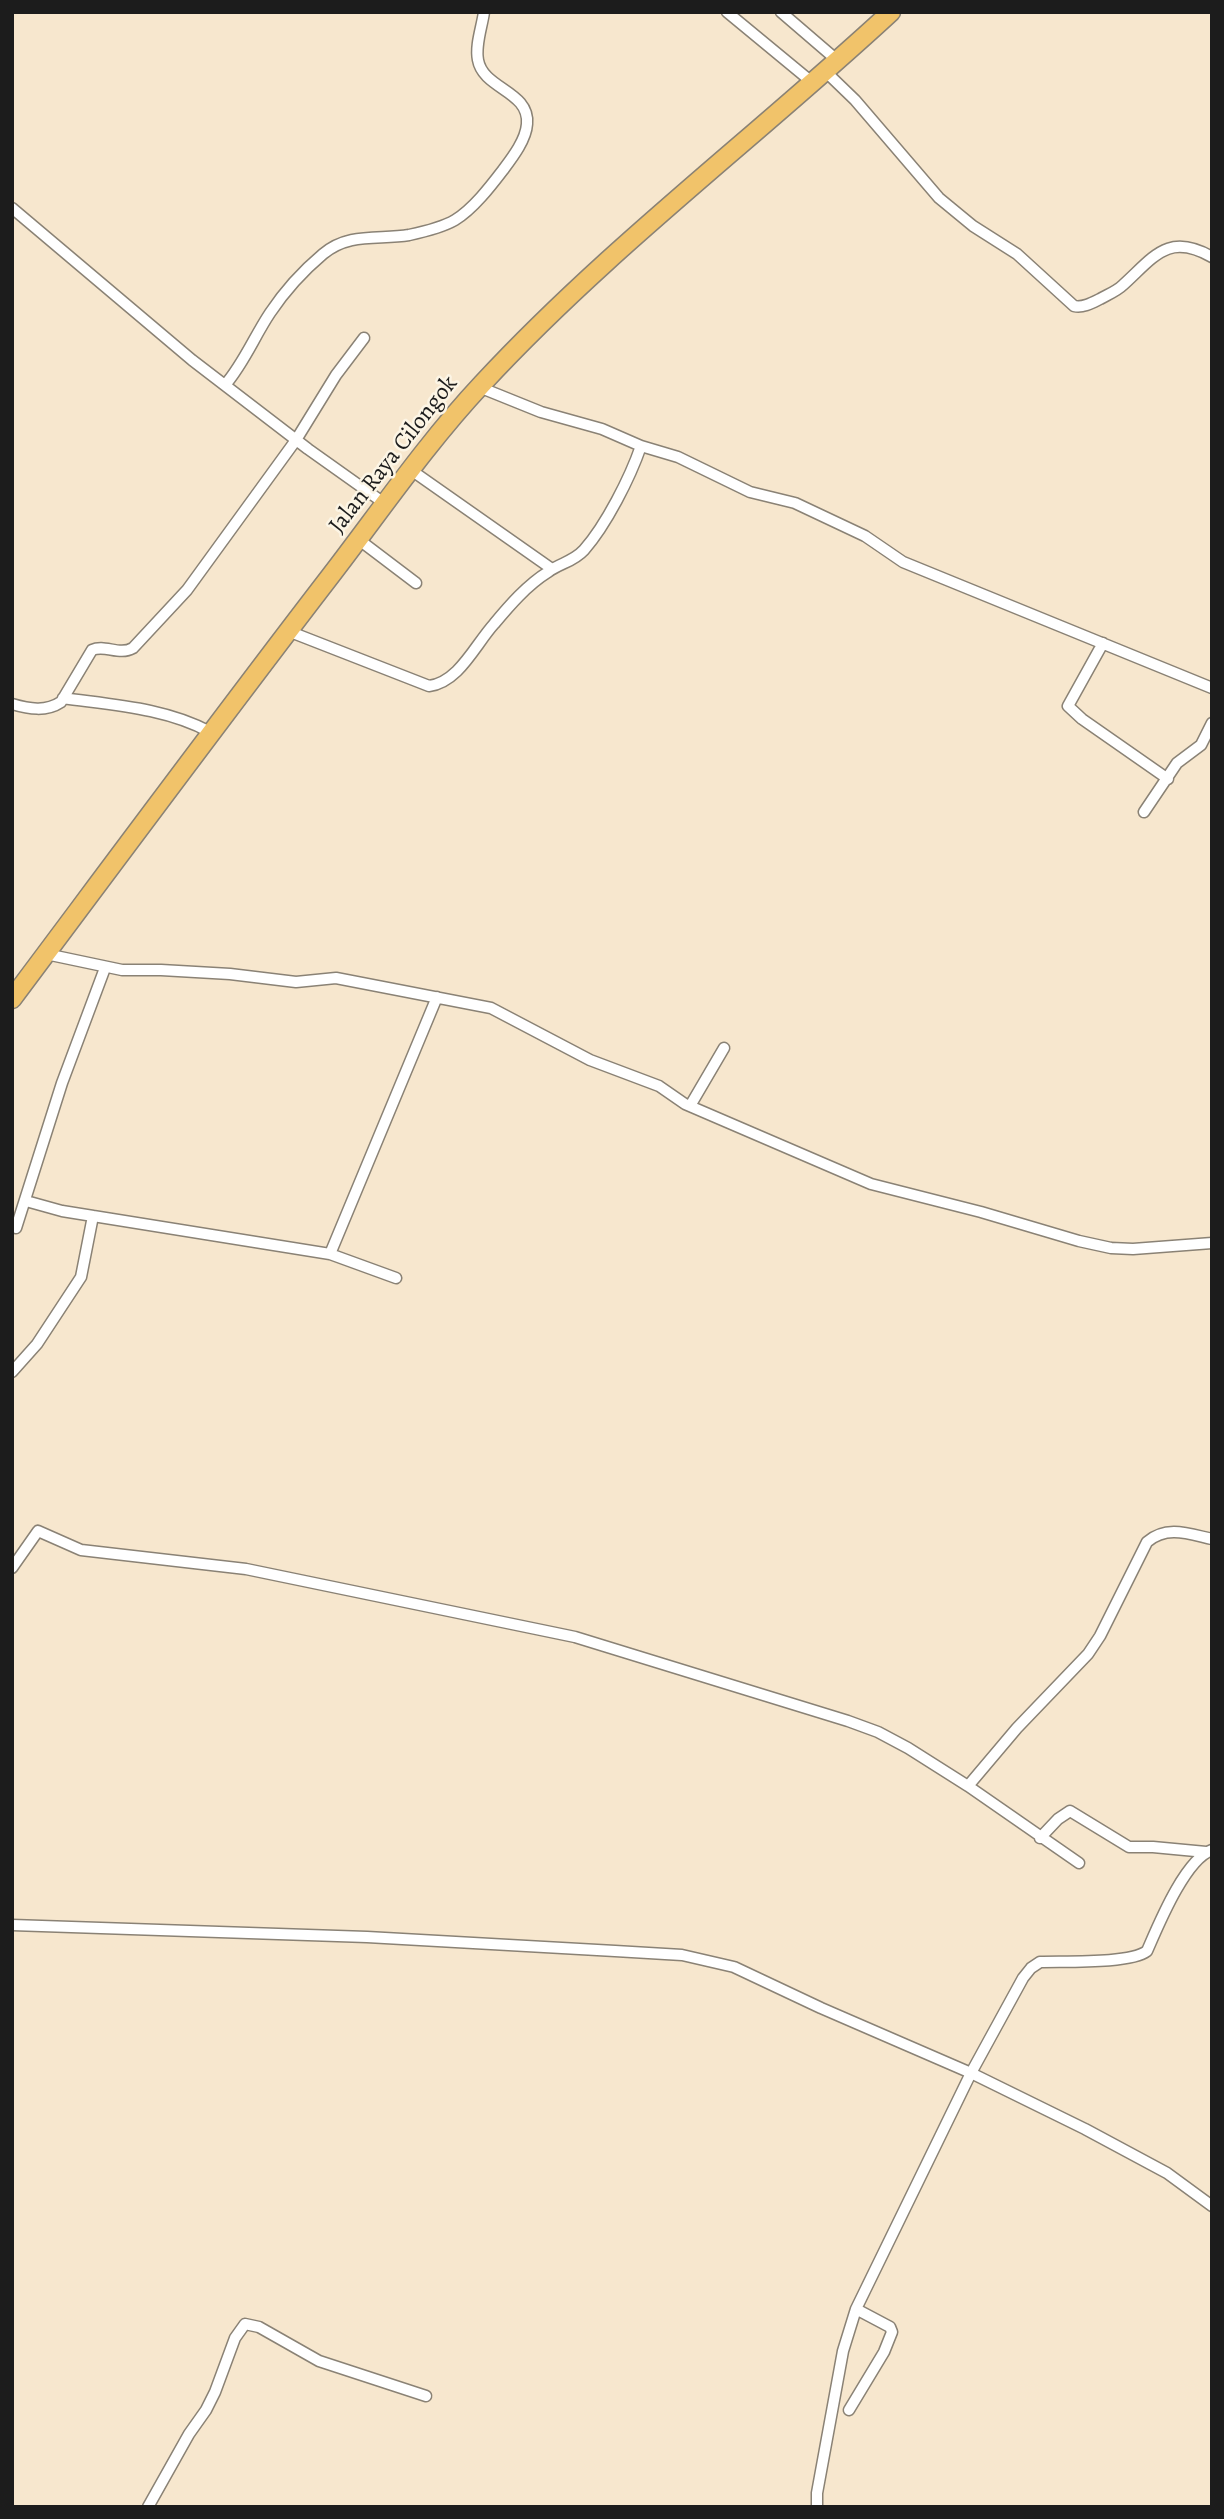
<!DOCTYPE html>
<style>
body{margin:0}
#map{position:relative;width:1224px;height:2519px;overflow:hidden;background:#f7e7ce;font-family:Alegreya,serif}
canvas{display:block}
.frame{position:absolute;inset:0;border:14px solid #1c1c1c;pointer-events:none}
</style>
<div id="map">
<canvas width="1224" height="2519"></canvas>
<div class="frame"></div>
</div>
<script>
const ctx = document.querySelector('canvas').getContext('2d');
ctx.lineJoin = 'round';
function trace(path, color, width, dash) { ctx.strokeStyle = color; ctx.lineWidth = width; ctx.lineCap = dash ? 'butt' : 'round'; ctx.setLineDash(dash || []); ctx.stroke(path); }
function label(font, color, halo, rows, align = 'center') {
  ctx.font = font + ' Alegreya,serif'; ctx.lineWidth = 5; ctx.setLineDash([]); ctx.textBaseline = 'middle'; ctx.strokeStyle = halo; ctx.fillStyle = color; for (const [text, x, y, turn = 0] of rows) {
    ctx.save(); ctx.translate(x, y); ctx.rotate((+turn || 0) * Math.PI / 180); ctx.textAlign = isNaN(turn) ? turn : align; if (halo) ctx.strokeText(text, 0, 0); ctx.fillText(text, 0, 0); ctx.restore();
  }
}
const street = new Path2D(`
 M727 12 813 83
 M781 12 838 61
 M826 72 855 100 939 198 973 226 1017 254 1074 306C1083 308 1092 303 1100 299 1107 295 1117 291 1123 285 1154 257 1168 232 1212 257
 M12 208 192 360 308 449 384 503
 M225 385C244 363 254 337 270 313 284 292 304 270 323 254 349 232 379 240 409 235 423 232 443 227 455 220 473 209 490 187 503 170 512 158 526 140 527 124 530 91 483 89 478 60 475 45 482 27 484 12
 M479 387 541 412 602 429 641 446 678 457 750 492 795 503 865 536 903 562 1212 688
 M411 470 552 569
 M358 539 416 583
 M288 631 429 686C459 682 475 645 494 624 509 606 527 585 548 572 560 563 573 562 584 550 606 525 630 478 641 446
 M1103 643 1068 706 1082 719 1168 779
 M63 698C113 705 166 708 210 732
 M12 704C29 709 46 712 61 702L92 650C105 644 119 656 133 648L187 590 296 440 336 375 364 338
 M1144 812 1177 763 1201 745 1212 723
 M46 954 122 970H161L230 974 296 982 336 978 491 1008 590 1060 659 1086 685 1104 871 1184 981 1212 1079 1241 1111 1248 1133 1249 1212 1243
 M690 1106 724 1048
 M26 1201 62 1211 330 1254 396 1278
 M16 1228 62 1083 105 968
 M330 1254 437 997
 M12 1372 37 1344 81 1277 93 1216
 M12 1568 38 1531 81 1550 246 1569 575 1637 848 1721 878 1732 908 1748 968 1786 1079 1863
 M968 1786 1017 1728 1088 1654 1100 1636 1147 1542C1167 1525 1189 1534 1212 1539
 M1040 1838 1058 1819 1070 1811 1129 1847H1153L1206 1852
 M12 1925 367 1937 615 1951 682 1955 734 1967 821 2008 971 2073 1085 2129 1167 2173 1212 2206
 M849 2410 884 2352 892 2332 890 2327 856 2309
 M148 2507 189 2434 206 2410 215 2392 235 2338 245 2324 259 2327 319 2361 426 2396
 M817 2507V2493L843 2351 856 2309 971 2073 1023 1978 1031 1968 1040 1962C1064 1961 1130 1964 1147 1951 1158 1926 1185 1859 1212 1850`);
const highway = new Path2D(`
 M12 999C116 860 219 721 325 583 377 516 424 446 482 384 607 249 756 137 891 12`);
const streetNames = [
 ["Jalan Raya Cilongok",394,455,-52]
];
trace(street, '#8a8275', 13);
trace(highway, '#8a8275', 21);
trace(street, '#fff', 10);
trace(highway, '#f1c36a', 18);
label('24px', '#1c1c1c', '#fcf5e5', streetNames);
</script>
